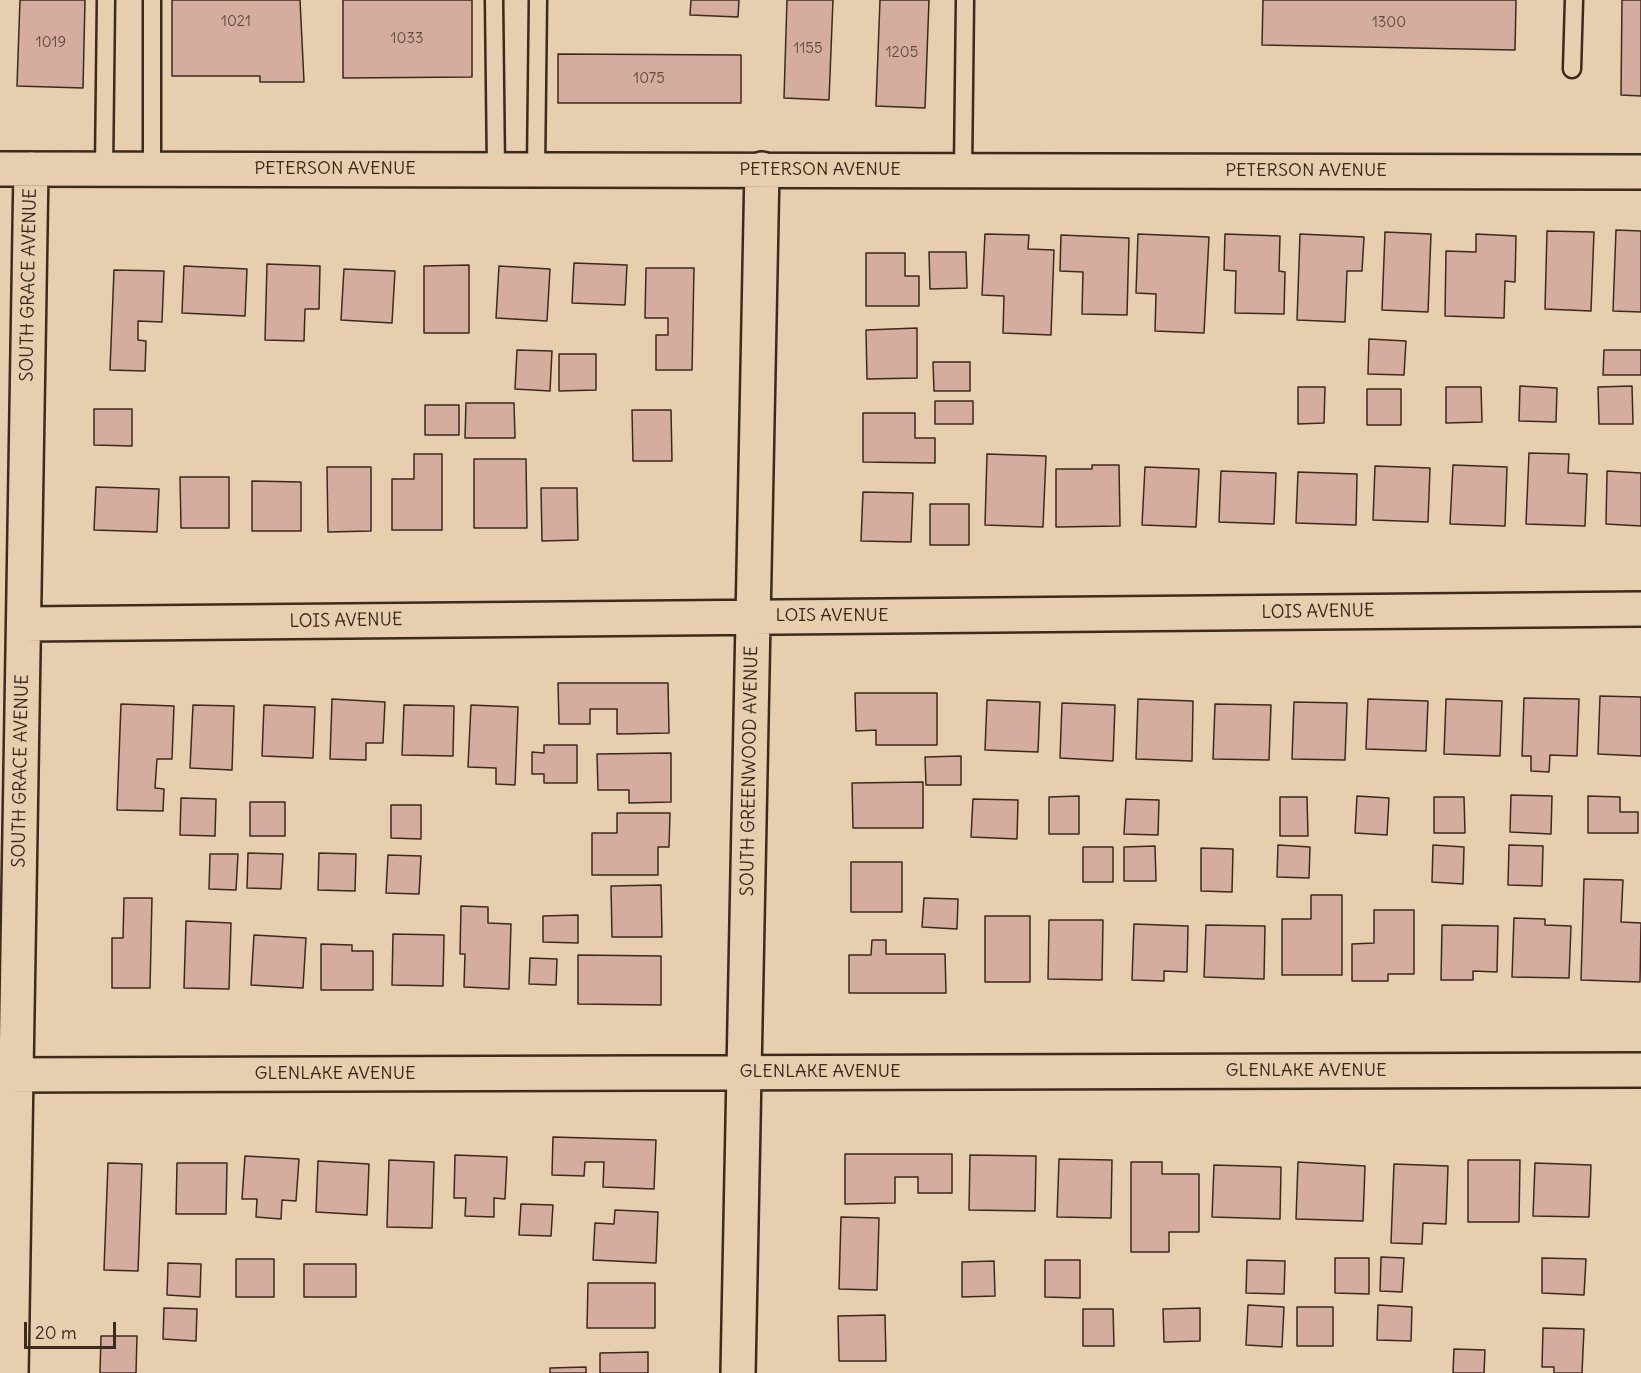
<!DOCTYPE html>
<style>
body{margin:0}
#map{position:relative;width:1641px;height:1373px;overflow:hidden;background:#e7ceaf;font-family:Delius,sans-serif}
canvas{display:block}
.scale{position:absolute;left:24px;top:1322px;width:92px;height:27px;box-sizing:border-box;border:3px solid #3b2a1e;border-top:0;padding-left:8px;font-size:18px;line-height:21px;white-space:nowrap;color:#3b2a1e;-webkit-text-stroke:4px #e7ceaf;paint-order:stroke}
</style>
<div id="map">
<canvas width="1641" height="1373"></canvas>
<div class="scale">20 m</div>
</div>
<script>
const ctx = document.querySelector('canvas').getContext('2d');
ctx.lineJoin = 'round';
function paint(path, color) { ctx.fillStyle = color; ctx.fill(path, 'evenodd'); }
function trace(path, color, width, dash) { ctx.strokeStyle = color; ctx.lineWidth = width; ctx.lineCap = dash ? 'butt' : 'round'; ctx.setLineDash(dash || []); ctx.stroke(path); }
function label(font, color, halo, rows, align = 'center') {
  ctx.font = font + ' Delius,sans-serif'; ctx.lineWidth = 6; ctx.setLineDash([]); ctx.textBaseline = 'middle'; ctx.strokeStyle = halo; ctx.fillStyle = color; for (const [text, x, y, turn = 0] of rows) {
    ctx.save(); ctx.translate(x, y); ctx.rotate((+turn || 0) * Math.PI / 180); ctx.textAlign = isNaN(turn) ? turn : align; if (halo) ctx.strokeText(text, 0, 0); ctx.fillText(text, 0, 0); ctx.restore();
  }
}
const building = new Path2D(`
 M20 0H85L83 88 17 86Z
 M172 0H300L304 82H260V76H172Z
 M343 0H472V77L343 78Z
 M691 0H739L738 17 690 15Z
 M787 0H833L829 100 784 98Z
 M880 0H929L925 108 876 106Z
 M1263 0H1516L1515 50 1262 45Z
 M1622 0H1641V96L1621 95Z
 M558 54 741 55V103H558Z
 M1616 230 1641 231V312L1613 311Z
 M1547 231 1594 232 1591 311 1545 309Z
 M1385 232 1431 234 1428 312 1382 310Z
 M985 234 1029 235 1028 249 1054 250 1051 335 1003 333 1004 296 982 295Z
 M1138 234 1209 237 1204 333 1155 331 1156 294 1136 293Z
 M1225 234 1280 236 1279 271 1285 272 1284 314 1235 313 1236 271 1224 270Z
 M1300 234 1364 237 1362 271H1347L1345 322 1297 320Z
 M1476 234 1516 236 1515 282 1505 281 1504 318 1445 316 1446 251 1476 252Z
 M1061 235 1129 238 1127 315 1082 314 1083 272 1060 271Z
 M929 252H966L967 288 930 289Z
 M866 253H905V276H919V306H866Z
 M574 263 627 265 625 305 572 303Z
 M267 264 320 266 319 309H305L304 341 265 340Z
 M469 265V333H424V266Z
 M184 266 247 269 245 316 182 313Z
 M499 266 550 269 547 321 496 318Z
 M646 268H694L692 370H656V335H668V318H645Z
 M344 269 395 271 392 323 341 320Z
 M114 270 164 271 162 322 138 321V340L146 341 145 371 110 370Z
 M917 328V378L867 379 866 330Z
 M1369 339 1406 341 1404 375 1368 374Z
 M517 350 552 351 550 391 515 389Z
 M1604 350H1641V375H1603Z
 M559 354H596V390L559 391Z
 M933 362H970V391H934Z
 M1520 386 1557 388 1556 422 1519 421Z
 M1632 386 1633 424H1599L1598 387Z
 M1298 387H1325L1324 423 1298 424Z
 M1446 387H1481L1482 422 1446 423Z
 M1367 389H1401V425H1367Z
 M935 401H973V424H935Z
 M466 403H514L515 438H465Z
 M425 405H459V435H425Z
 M94 409H132V446L94 445Z
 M632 410H671L672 461H633Z
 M863 413H915V438H935V463L863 462Z
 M1529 453 1569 454 1568 473 1587 474 1585 526 1526 524Z
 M414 454H442V530H392V479H414Z
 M987 454 1046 456 1043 527 985 525Z
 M474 459H526L527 528H474Z
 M1092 465H1119L1120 526 1056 527V469H1092Z
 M1453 465 1507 467 1505 526 1450 524Z
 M1375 466 1430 468 1428 522 1373 520Z
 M327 467H371V531L328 532Z
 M1145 467 1199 469 1196 527 1142 525Z
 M1221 471 1276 473 1274 524 1219 522Z
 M1607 471 1641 473V526L1606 524Z
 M1298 472 1357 474 1356 525 1296 523Z
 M180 477H229V528H181Z
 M252 481 301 482V531H252Z
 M96 487 159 489 157 532 94 530Z
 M541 488H577L578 540 542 541Z
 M863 492 913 493 911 542 861 541Z
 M930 504H969V545H930Z
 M558 683H668L669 733 617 734V709H590V724H559Z
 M855 693H937V745H876V730L856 731Z
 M1600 696 1641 697V756L1598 754Z
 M1524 698 1579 699 1577 756 1550 755 1549 772 1531 771V756H1522Z
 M332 699 385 702 383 743H366V760L330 759Z
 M1138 699 1193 701 1192 761 1136 759Z
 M1368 699 1428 701 1426 751 1366 749Z
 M1446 699 1502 701 1500 756 1444 754Z
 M987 700 1040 702 1038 752 985 750Z
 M1294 702 1347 703 1345 760 1292 759Z
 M1062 703 1115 705 1113 761 1060 758Z
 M121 704 174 706 172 759H157L155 788 164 789 163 811 117 810Z
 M1215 704 1271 705 1269 760 1213 759Z
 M193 705 234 706 232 770 190 768Z
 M264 705 315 707 313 758 262 756Z
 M404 705 454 706 453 756 402 755Z
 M471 705 518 707 515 785 496 784V768L468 767Z
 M544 745H577V783H544V774H532V752L544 753Z
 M671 753V802L629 803V790H598L597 754Z
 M961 756V785H926L925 757Z
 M923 782V828H853L852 783Z
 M1511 795 1552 796 1551 834 1510 832Z
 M1079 796V834H1049V797Z
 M1357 796 1389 798 1387 835 1355 833Z
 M1588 796 1620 797V812H1638V833H1588Z
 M1280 797H1307L1308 836H1280Z
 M1434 797H1464L1465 833H1434Z
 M181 798 216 799 215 836 180 835Z
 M973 799 1018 800 1017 839 971 837Z
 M1126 799 1159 800 1158 835 1124 834Z
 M250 802H285V836H250Z
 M391 805H421V839L391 838Z
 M617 813H670L669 847H658V875H592V833H617Z
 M1278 845 1310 847 1309 878 1277 877Z
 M1433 845 1464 847 1463 884 1432 882Z
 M1509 845 1543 846 1542 886 1508 885Z
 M1155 846 1156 881H1124V847Z
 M1083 847H1113V882H1083Z
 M1201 848 1233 849 1232 892 1201 891Z
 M248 853 283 854 281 889 247 888Z
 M319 853 356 854 355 891 318 890Z
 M210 854H238L236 890 209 889Z
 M388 855 421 856 419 894 386 893Z
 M851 862H902V912H851Z
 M1584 879 1623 880 1621 922 1641 923 1640 982 1581 980Z
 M661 885 662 937H612L611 886Z
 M1311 895H1342V975H1282V919H1311Z
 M124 898H152L150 988H112V938H123Z
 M924 898 958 899 957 929 922 927Z
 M461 906 488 907V923L511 924 509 989 464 987 465 954H460Z
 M1374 910H1414V974H1388V981H1352V944L1374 943Z
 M578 915V943L543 942V916Z
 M985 916H1030V982H985Z
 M1514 918 1545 919V925L1571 926 1569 978 1512 977Z
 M1049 920H1103L1102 980 1048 979Z
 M186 921 231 923 229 989 184 988Z
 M1134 924 1188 926 1187 972 1164 971V981L1132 980Z
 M1206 925 1265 926 1264 979 1204 977Z
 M1442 925 1498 926 1497 972 1473 971V980H1441Z
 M393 934 444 935 443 986 392 985Z
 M254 935 306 938 303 988 251 985Z
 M872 940H886V954H945L946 993H849V955H871Z
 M321 944 352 945V951H373V990H321Z
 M578 955 661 956V1005L578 1004Z
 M530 958 557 959 556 985 529 984Z
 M553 1137 656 1140 654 1189 603 1187 604 1162H585L584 1176 552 1175Z
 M845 1154H952V1193H918V1177H895V1203L845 1204Z
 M455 1155 507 1157 505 1199 494 1198V1217L465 1216 466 1198H454Z
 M970 1155 1036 1156 1035 1211 969 1210Z
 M245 1156 299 1159 296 1201 282 1200 281 1219 256 1217 257 1199H242Z
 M1059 1159 1112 1160 1111 1218 1057 1217Z
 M389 1160 434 1162 432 1228 387 1227Z
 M1468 1160H1520L1519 1222H1468Z
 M318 1161 369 1164 367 1215 316 1212Z
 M1131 1162H1162V1174H1199V1232H1169V1252H1131Z
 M1298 1162 1365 1166 1363 1221 1296 1219Z
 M108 1163 142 1164 138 1271 104 1270Z
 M177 1163H227L226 1214H176Z
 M1535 1163 1591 1165 1589 1217 1533 1216Z
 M1394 1164 1448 1166 1446 1224 1423 1223 1422 1244 1391 1243Z
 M1214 1165 1281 1167 1280 1219 1212 1217Z
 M521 1204 553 1205 551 1236 519 1235Z
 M615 1210 658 1212 656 1263 593 1260 595 1223 614 1224Z
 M841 1217 879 1218 877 1290 839 1289Z
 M1381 1257 1404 1258 1402 1292 1380 1291Z
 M1335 1258H1369V1294L1335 1293Z
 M1542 1258 1586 1259 1584 1295 1542 1293Z
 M236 1259H274V1297H236Z
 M1045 1260H1080V1298L1045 1297Z
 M1247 1260 1285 1261 1284 1294 1246 1293Z
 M994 1261 995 1296 962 1297V1262Z
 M168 1263 201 1264 200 1297 167 1295Z
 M304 1264H356V1297H304Z
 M588 1283H655V1328H587Z
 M1248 1305 1284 1307 1282 1347 1246 1345Z
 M1378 1305 1412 1307 1411 1341 1377 1340Z
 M1297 1307H1333V1346H1297Z
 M164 1308 197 1309 196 1341 163 1339Z
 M1200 1308V1341L1164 1342 1163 1309Z
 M1083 1309H1113L1114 1346H1083Z
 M885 1315 886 1361H839L838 1316Z
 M1543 1328 1584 1329 1582 1373H1554V1367H1542Z
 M101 1336H137L136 1373H100Z
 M1454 1349 1485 1350 1484 1373H1453Z
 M648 1352V1373H600V1353Z
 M586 1367V1373H550V1368Z`);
const lane = new Path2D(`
 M152 0V169
 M494 0 496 169
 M1572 69 1574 0
 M104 169 106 0
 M536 169 538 0
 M963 170 965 0`);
const street = new Path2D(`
 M0 169 1641 172
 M24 624 1641 609
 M0 1075 1641 1070
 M11 1373 31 169
 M738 1373 762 169`);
const numberNames = [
 ["1021",236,22],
 ["1300",1389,23],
 ["1033",407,39],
 ["1019",51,43],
 ["1155",808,49],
 ["1205",902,53],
 ["1075",649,79]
];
const streetNames = [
 ["PETERSON AVENUE",335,169],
 ["PETERSON AVENUE",820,170],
 ["PETERSON AVENUE",1306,171],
 ["SOUTH GRACE AVENUE",29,285,-89],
 ["LOIS AVENUE",1318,612,-1],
 ["LOIS AVENUE",832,616],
 ["LOIS AVENUE",346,621,-1],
 ["SOUTH GRACE AVENUE",21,771,-89],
 ["SOUTH GREENWOOD AVENUE",750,771,-89],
 ["GLENLAKE AVENUE",1306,1071],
 ["GLENLAKE AVENUE",820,1072],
 ["GLENLAKE AVENUE",335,1074]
];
paint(building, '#d5ad9e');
trace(building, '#3b2a1e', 1.5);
trace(lane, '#3b2a1e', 21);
trace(street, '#3b2a1e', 38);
trace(lane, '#e7ceaf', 16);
trace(street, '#e7ceaf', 33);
label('15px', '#624b3e', null, numberNames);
label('18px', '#3b2a1e', '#e7ceaf', streetNames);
</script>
